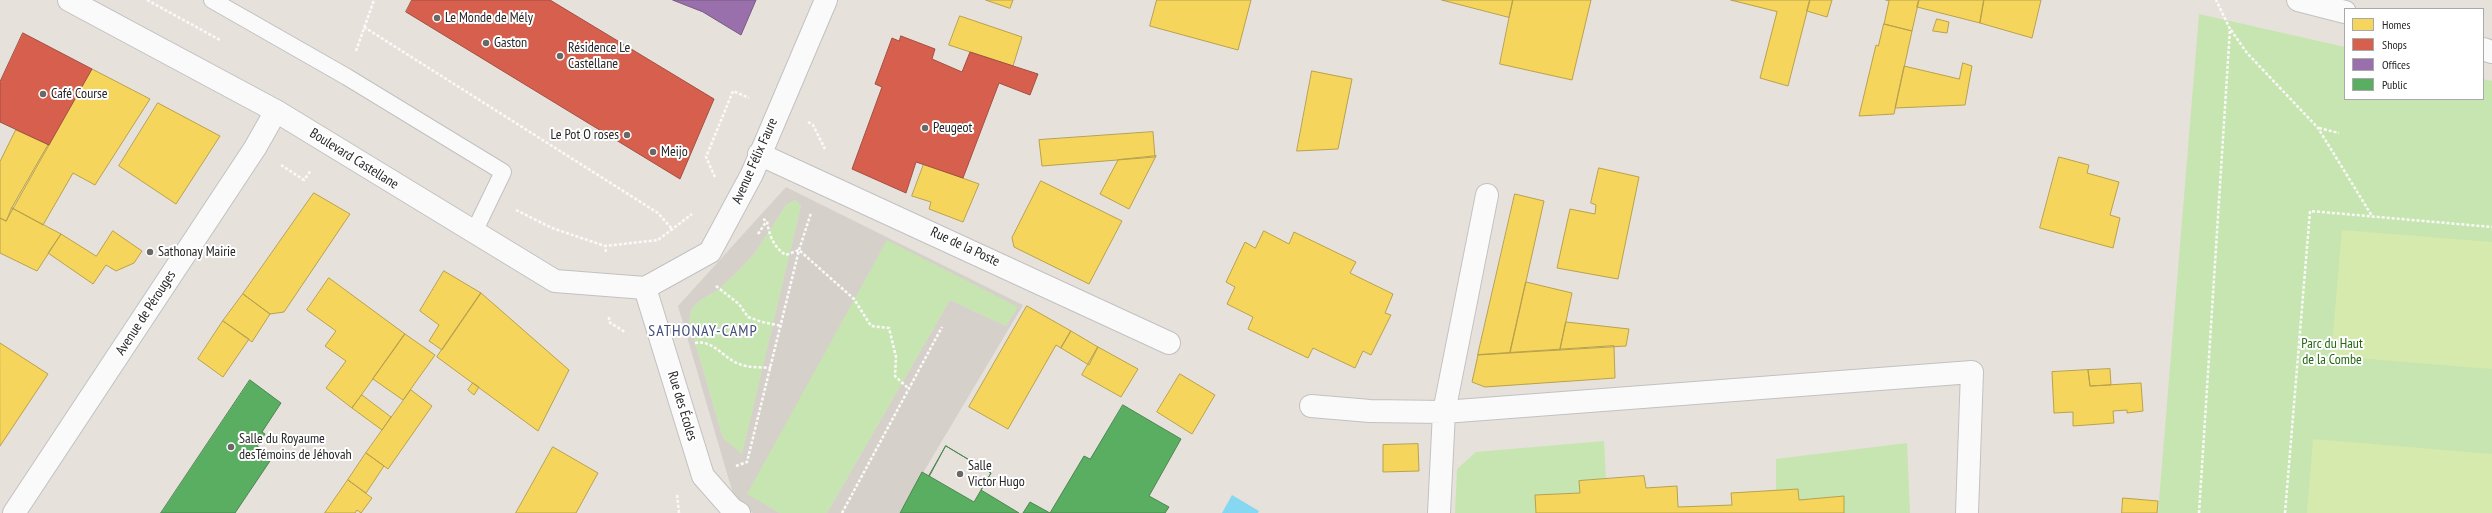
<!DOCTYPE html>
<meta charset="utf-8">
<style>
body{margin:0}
#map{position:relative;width:2492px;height:513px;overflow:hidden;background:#e7e1db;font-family:"PT Sans Narrow",sans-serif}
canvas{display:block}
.legend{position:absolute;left:2344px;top:8px;width:140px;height:92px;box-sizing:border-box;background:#fff;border:1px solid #a9a9a9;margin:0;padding:5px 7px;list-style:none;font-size:12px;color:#272727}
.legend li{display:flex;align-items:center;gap:8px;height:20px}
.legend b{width:20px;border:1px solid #a9a9a9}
</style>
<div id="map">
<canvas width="2492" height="513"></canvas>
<ul class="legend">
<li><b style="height:11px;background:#f6d55c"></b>Homes</li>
<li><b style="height:11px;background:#d6604d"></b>Shops</li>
<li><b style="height:11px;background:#9970ab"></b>Offices</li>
<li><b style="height:11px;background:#5aae61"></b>Public</li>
</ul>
</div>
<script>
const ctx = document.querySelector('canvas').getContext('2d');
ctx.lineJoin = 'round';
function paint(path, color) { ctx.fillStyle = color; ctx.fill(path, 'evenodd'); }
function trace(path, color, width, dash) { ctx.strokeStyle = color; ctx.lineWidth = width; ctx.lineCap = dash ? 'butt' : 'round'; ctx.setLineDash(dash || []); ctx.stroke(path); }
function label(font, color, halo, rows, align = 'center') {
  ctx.font = font + ' "PT Sans Narrow",sans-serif'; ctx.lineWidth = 4; ctx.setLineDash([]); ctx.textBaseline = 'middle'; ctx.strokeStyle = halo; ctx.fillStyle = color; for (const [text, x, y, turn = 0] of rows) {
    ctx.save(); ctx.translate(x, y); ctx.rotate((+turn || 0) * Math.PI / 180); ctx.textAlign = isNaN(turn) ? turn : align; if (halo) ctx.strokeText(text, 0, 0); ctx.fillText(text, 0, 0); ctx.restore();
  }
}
const green = new Path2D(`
 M2199 14 2345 47V99H2483V79L2492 81V513H2158Z
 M795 200 801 206 742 455 723 438 689 322 691 310 699 301 718 290 738 271 755 253 786 205Z
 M887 239 1019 307 1006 326 950 300 827 513H780L746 494Z
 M1604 441 1606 479 1579 481 1580 493 1536 495V513H1455L1457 469 1476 452Z
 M1907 443 1910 513H1844V497L1799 500 1798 489 1776 490V459Z`);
const pitch = new Path2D(`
 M2342 230 2492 242V369L2331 356Z
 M2313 439 2492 454V513H2307Z`);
const plaza = new Path2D(`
 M786 187 1023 305 899 513H827L950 300 1006 326 1018 307 887 240 747 494 780 513H753L736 504 678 306ZM795 200 801 206 742 454 723 438 689 322 691 310 699 301 718 290 738 271 755 253 786 205Z`);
const water = new Path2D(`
 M1232 495 1259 511 1258 513H1222Z`);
const homes = new Path2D(`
 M986 0H1013L1010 8Z
 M1157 0H1251L1238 50 1150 26Z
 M1442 0H1513L1509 17Z
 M1513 0H1591L1572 80 1500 64Z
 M1731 0H1810L1788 86 1760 78 1777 12Z
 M1810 0H1832L1827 17 1807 11Z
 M1886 0H1919L1912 31 1884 24 1889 1Z
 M1919 0H1984L1980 23 1917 7Z
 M1984 0H2041L2032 38 1980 23Z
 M960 16 1022 37 1013 66 949 45Z
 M1937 19 1949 22 1947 33 1933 31Z
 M1884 24 1912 31 1894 114 1859 116 1876 45 1878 46Z
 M1963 63 1972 66 1965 105 1895 108 1904 66 1959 79Z
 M92 69 150 99 95 185 73 173 43 225 12 208Z
 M1312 71 1352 79 1338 149 1297 151Z
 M158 103 220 136 176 204 119 166Z
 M16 130 49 145 6 221 0 218V162Z
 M1153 132 1155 157 1042 166 1039 140Z
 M1156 156 1129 209 1100 194 1118 160Z
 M2059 157 2089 165 2087 173 2119 182 2110 215 2120 218 2113 248 2040 228Z
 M924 164 979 184 963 222 929 209 931 202 912 196Z
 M1599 168 1639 177 1618 279 1557 268 1570 209 1595 214 1596 205 1591 203Z
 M1041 181 1122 221 1089 284 1014 247 1012 238Z
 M314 193 350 214 284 312 270 314 243 294Z
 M1515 194 1544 201 1510 353 1478 355Z
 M12 208 61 234 37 271 0 253V218L6 221Z
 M113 231 142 251 134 263 116 271 106 265 93 284 48 253 61 234 96 256Z
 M1264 231 1289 244 1294 232 1356 262 1350 273 1393 294 1385 313 1391 315 1371 355 1363 351 1355 368 1313 348 1308 358 1248 329 1253 317 1227 304 1235 287 1226 282 1245 242 1255 248Z
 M444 271 481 293 442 350 429 341 439 325 420 311Z
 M329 278 405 334 352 408 326 388 346 361 325 346 336 331 307 310Z
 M1526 282 1572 293 1560 350 1510 353Z
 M481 293 569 370 538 431 437 357Z
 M243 294 270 314 252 342 223 321Z
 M1027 306 1071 331 1061 348 1056 345 1008 429 969 407Z
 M223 321 249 339 223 377 198 359Z
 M1566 322 1629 329 1626 346 1560 350Z
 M1071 331 1098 347 1089 365 1061 348Z
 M405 334 435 355 403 400 373 379Z
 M0 343 48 374 0 446Z
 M1614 346 1615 378 1485 387 1472 382 1478 355Z
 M1098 347 1138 369 1121 397 1082 375Z
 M2110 369 2111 385 2090 386 2088 370Z
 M2088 370 2090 386 2141 383 2143 411 2127 413V410L2113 411 2114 423 2073 426V412L2054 413 2052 372Z
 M1180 374 1215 395 1192 434 1157 412Z
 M473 383 479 387 474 395 468 390Z
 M411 390 432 406 388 469 366 453Z
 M362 395 391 417 382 430 352 408Z
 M1418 444 1419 471 1383 472V445Z
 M553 447 598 473 576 513H516Z
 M366 453 384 466 366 493 348 480Z
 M1644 476 1646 488 1677 486 1678 507 1732 505 1731 493 1798 489 1799 500 1844 496V513H1536L1535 495 1580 493 1579 481Z
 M348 480 372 498 361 513 357 510 355 513H325Z
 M2123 498 2158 501 2157 513H2122Z`);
const shops = new Path2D(`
 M412 0H550L714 99 680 179 406 12Z
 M23 33 92 69 49 145 0 122V82Z
 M901 36 935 49 932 59 962 72 970 52 1038 74 1030 95 999 83 963 178 916 162 906 193 852 169 882 87 875 84 892 38 899 41Z`);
const offices = new Path2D(`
 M673 0H756L741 35 703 12Z`);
const public = new Path2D(`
 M250 380 281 403 262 432 265 434 257 446 260 448 255 455 262 461 265 457 270 461 235 513H161Z
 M1123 405 1181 439 1149 496 1169 507 1165 513H1023L1030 502 1050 513 1084 456 1090 459Z
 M946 446 991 473 981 490 1019 513H900L922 472 929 476Z
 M946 446 991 473 974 502 929 476Z`);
const path = new Path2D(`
 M147 0 220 40
 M364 27 658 213 673 230
 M2231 30 2247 53 2318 128 2372 216
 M356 51 374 0
 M808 122 813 125 825 149
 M2319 128 2339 133
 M281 165 304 180 311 170
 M715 177 706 157 733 91 749 98
 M516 210 552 228 605 246
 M763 219 767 221C769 235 774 248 786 255L799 250 854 299 871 326 889 328 896 357 895 376 909 389
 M758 234 766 222
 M606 252 605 246 658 240 692 214
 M716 286 739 304 748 317 762 322 782 326
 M609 317V322L625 332
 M695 343C714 339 724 360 742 365 751 368 762 367 771 368
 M736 466 747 462 799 250 811 213
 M677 495 679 513
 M842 513 942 327
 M2199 513 2230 29 2216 0
 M2285 513 2310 211 2492 227`);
const lane = new Path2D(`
 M212 0 347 77 503 172 474 232`);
const street = new Path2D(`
 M759 154 1169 343
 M645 288 703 476 732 509 739 513
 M1311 406 1370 411 1444 412 1972 372 1967 513
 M1439 513 1444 412 1487 195`);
const secondary = new Path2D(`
 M69 0 276 111 555 281 645 288 710 252 752 174 826 0
 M2298 0 2345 12
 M2483 49 2492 52
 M14 513 255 148 276 111`);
const markers = [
 [437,18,4,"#6a6866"],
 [486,43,4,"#6a6866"],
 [560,56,4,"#6a6866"],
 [43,94,4,"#6a6866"],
 [925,128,4,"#6a6866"],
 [627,135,4,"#6a6866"],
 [653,152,4,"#6a6866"],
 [150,252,4,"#6a6866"],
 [231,447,4,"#6a6866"],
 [960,474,4,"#6a6866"]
];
const poiNames = [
 ["Le Monde de Mély",445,18],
 ["Gaston",494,43],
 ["Résidence Le",568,48],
 ["Castellane",568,64],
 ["Café Course",51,94],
 ["Peugeot",933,128],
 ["Le Pot O roses",619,135,"right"],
 ["Meijo",661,152],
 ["Sathonay Mairie",158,252],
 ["Salle du Royaume",239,439],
 ["desTémoins de Jéhovah",239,455],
 ["Salle",968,466],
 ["Victor Hugo",968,482]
];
const streetNames = [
 ["Boulevard Castellane",354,159,32],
 ["Avenue Félix Faure",755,161,-66],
 ["Rue de la Poste",965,247,25],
 ["Avenue de Pérouges",146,313,-57],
 ["Rue des Écoles",682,406,73]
];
const parkNames = [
 ["Parc du Haut",2332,344],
 ["de la Combe",2332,360]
];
const quarterNames = [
 ["SATHONAY-CAMP",703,331]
];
paint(green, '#c7e5b0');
paint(pitch, '#d5eaac');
paint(plaza, '#d5d0c9');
paint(water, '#86d7f1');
paint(homes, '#f6d55c');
trace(homes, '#b8a14c', 1);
paint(shops, '#d6604d');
trace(shops, '#a24f42', 1);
paint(offices, '#9970ab');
trace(offices, '#775a83', 1);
paint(public, '#5aae61');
trace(public, '#4b8650', 1);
trace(lane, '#c2c1c2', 18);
trace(street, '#c2c1c2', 24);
trace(secondary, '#c2c1c2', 24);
trace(path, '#fbfafa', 2.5, [3, 2]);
trace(lane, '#fbfafa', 16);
trace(street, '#fbfafa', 22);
trace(secondary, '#fbfafa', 22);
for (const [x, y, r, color] of markers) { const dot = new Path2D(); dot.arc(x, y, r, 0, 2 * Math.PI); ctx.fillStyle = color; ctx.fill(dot); trace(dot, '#fff', 1.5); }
label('14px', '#272727', '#fff', poiNames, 'left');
label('14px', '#272727', '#fff', streetNames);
label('14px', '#256912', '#fff', parkNames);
ctx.letterSpacing = '1px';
label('16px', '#434e7b', '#fff', quarterNames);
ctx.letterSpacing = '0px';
</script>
